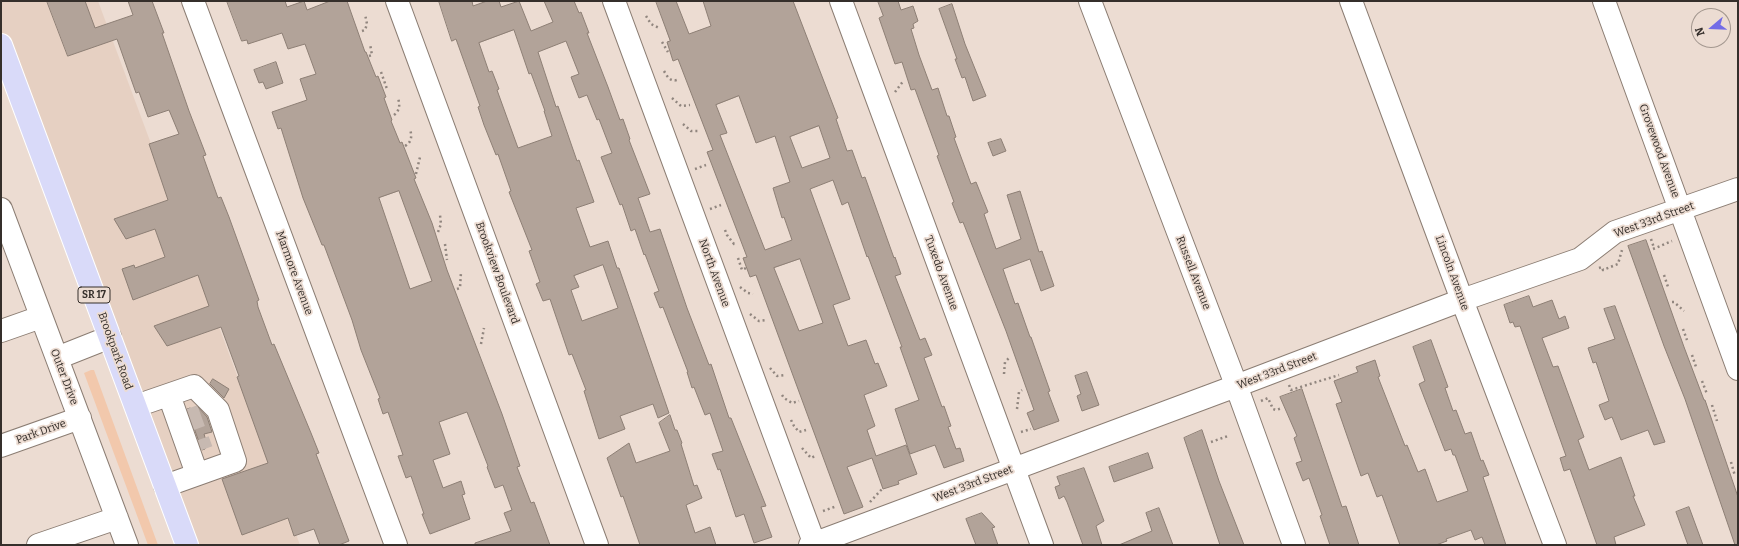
<!DOCTYPE html>
<style>
body{margin:0}
#map{position:relative;width:1739px;height:546px;overflow:hidden;background:#ecdcd2;font-family:Bitter,serif}
canvas{display:block}
.frame{position:absolute;inset:0;border:2px solid #352f2b;pointer-events:none}
.north{position:absolute;left:1691px;top:8px;width:40px;height:40px;box-sizing:border-box;background:#ecdcd2;border:1px solid #a3978f;border-radius:50%;rotate:251deg;font-size:11px;font-weight:700;line-height:16px;text-align:center;color:#352f2b}
.north::after{content:'';display:block;margin:auto;width:14px;height:18px;background:#736ce6;clip-path:polygon(50% 0,100% 100%,50% 72%,0 100%)}
</style>
<div id="map">
<canvas width="1739" height="546"></canvas>
<div class="frame"></div>
<div class="north">N</div>
</div>
<script>
const ctx = document.querySelector('canvas').getContext('2d');
ctx.lineJoin = 'round';
function paint(path, color) { ctx.fillStyle = color; ctx.fill(path, 'evenodd'); }
function trace(path, color, width, dash) { ctx.strokeStyle = color; ctx.lineWidth = width; ctx.lineCap = dash ? 'butt' : 'round'; ctx.setLineDash(dash || []); ctx.stroke(path); }
function label(font, color, halo, rows, align = 'center') {
  ctx.font = font + ' Bitter,serif'; ctx.lineWidth = 3.5; ctx.setLineDash([]); ctx.textBaseline = 'middle'; ctx.strokeStyle = halo; ctx.fillStyle = color; for (const [text, x, y, turn = 0] of rows) {
    ctx.save(); ctx.translate(x, y); ctx.rotate((+turn || 0) * Math.PI / 180); ctx.textAlign = isNaN(turn) ? turn : align; if (halo) ctx.strokeText(text, 0, 0); ctx.fillText(text, 0, 0); ctx.restore();
  }
}
const built = new Path2D(`
 M1 1H98L300 545H187L1 44Z`);
const green = new Path2D(`
 M91 370H94L158 545H148L84 373Z`);
const building = new Path2D(`
 M47 1H85L95 28 133 15 128 1H152L164 33H162L189 111 206 155 203 156 218 198 221 197 229 217 259 300 257 301 258 307 272 345 274 344 311 433 319 453 316 454 349 541 339 545H320L314 529 294 536 288 518 242 535 222 479 268 463 237 377 239 376 221 327 167 346 154 326 209 306 198 275 133 300 122 269 134 265 135 268 165 257 155 229 126 239 114 219 168 200 149 144 179 134 169 110 148 117 139 92 136 93 117 39 68 56Z
 M227 1H285L287 7 304 1 307 10 330 1H347L365 52H366L376 77 378 76 386 97 384 98 392 120 391 121 400 143 402 142 416 178 414 179 432 223 447 270 502 414 520 466 517 467 531 503 534 502 550 545H475V543L511 531 504 513 512 510 503 485 495 488 487 467 488 466 467 412 439 422 450 454 433 460 443 488 461 481 465 494 462 495 470 519 430 534 422 514H424L411 476 406 478 398 456 403 455 388 412 383 414 378 399 380 398 361 350 352 320 324 245H322L303 198 281 128 278 129 272 112 307 100 300 79 316 74 305 44 288 49 282 33 248 44 247 40 242 41ZM399 191 432 281 410 289 379 198Z
 M439 1H472L473 6 487 1H499L501 7 519 1 531 31 553 22 544 1H574L579 13 581 12 589 33H587L608 87 620 120 623 119 630 139 629 140 650 194 638 198 650 232 660 229 687 308 709 365 711 364 729 418H731L766 506 761 507 772 537 754 543 744 514 736 517 720 469 718 470 712 454 723 451 710 413 705 415 694 387 692 388 687 372H688L663 307 660 308 654 293 659 291 645 254 644 255 635 229 631 231 622 204 620 205 601 157 612 153 599 119 597 120 587 95 579 98 571 77 579 74 566 41 538 52 556 107 558 106 577 161 579 160 594 202 576 208 590 247 608 241 617 268H619L669 413 658 418 653 404 620 416 625 429 599 439 584 391 586 390 572 354 569 355 550 299 543 301 536 284 540 282 529 251 532 250 509 192 511 191 498 154 496 155 484 125 478 107 480 106 456 39 452 41ZM514 30 529 74 531 73 545 111H544L552 136 518 148 497 90 499 89 492 71 489 72 479 43ZM603 265 618 308 582 321 571 290 579 287 574 276Z
 M656 1H676L689 34 711 26 703 1H793L838 118 836 119 847 151 852 150 862 178 865 177 894 258 895 257 901 274 895 276 920 340 925 338 932 355 924 358 942 407 944 406 951 426 948 427 956 449 960 448 964 461 944 468 935 445 910 454 895 409 919 400 900 347H902L868 256 867 257 848 202 842 205 833 180 810 189 850 299 833 305 848 346 866 340 875 364 878 363 887 386 864 395 875 426 867 430 876 456 906 445 917 474 898 481 899 484 883 489 872 458 847 467 863 507 844 514 756 275 750 277 743 258 747 257 707 152 713 150 678 59 673 61 667 42 670 41ZM739 96 756 143 775 136 790 182 773 188 782 218 784 217 792 240 765 250 720 135 727 133 716 105ZM819 126 830 158 802 168 790 137ZM800 259 823 323 799 331 774 268Z
 M878 1H898L901 10 913 6 918 21 913 24 914 28 911 29 919 55 932 90 938 88 947 116H949L956 137 954 138 971 184 976 182 988 212 984 214 996 249 1021 239 1007 195 1020 191 1039 252 1042 251 1054 286 1041 291 1030 259 1003 269 1015 304 1018 303 1030 337H1031L1050 391 1048 392 1059 421 1034 430 1027 413 1034 410 1006 331 963 222 960 223 952 203 954 202 937 156 939 155 915 89 911 90 902 62 895 64 879 18 883 16Z
 M952 4 965 44 986 96 973 101 965 77 962 78 955 59H957L939 9Z
 M276 62 283 83 266 89 263 82 259 83 254 70Z
 M1001 139 1006 151 993 156 988 143Z
 M1646 240 1684 347 1704 400H1705L1738 497V545H1735L1685 399 1664 346 1628 246Z
 M1529 296 1533 307 1552 300 1559 319 1565 316 1569 328 1542 338 1553 367 1558 366 1584 437 1578 440 1589 470 1621 457 1635 496H1633L1645 525 1614 537 1616 545H1597L1570 469 1564 471 1560 458 1566 456 1520 326 1515 327 1513 322 1510 323 1504 305Z
 M1615 306 1665 442 1654 445 1648 430 1621 440 1612 417 1605 420 1599 405 1609 401 1596 362 1593 363 1588 348 1615 339 1604 309Z
 M1431 340 1448 387 1445 388 1453 411 1456 410 1465 434 1471 432 1481 461 1483 460 1489 475 1483 477 1506 545H1485L1482 537 1475 540 1471 530 1446 539 1447 541 1436 545H1400L1382 495 1377 497 1368 473 1361 476 1336 404 1342 402 1334 381 1358 372 1356 367 1375 360 1380 376 1378 377 1405 446 1407 445 1418 472 1425 469 1437 502 1468 491 1455 455H1453L1451 449 1445 451 1419 384 1425 381 1413 347Z
 M1087 372 1099 405 1082 411 1077 396 1081 394 1075 376Z
 M213 379 229 389 224 398 210 384Z
 M1302 389 1342 507 1346 506 1359 545H1330L1320 516 1322 515 1309 478 1303 481 1296 463 1302 461 1294 438 1297 436 1280 397Z
 M198 407 207 417 212 432 204 434 207 444 205 449 202 450 187 409 190 408 196 411Z
 M670 415 675 430H677L682 443 681 444 694 486 697 485 702 498 686 505 695 533 710 527 716 545H640L623 496 621 497 611 469 607 458 629 443 636 463 670 451 659 423Z
 M1202 430 1219 481 1244 545H1220L1184 438Z
 M1148 453 1153 468 1114 482 1109 467Z
 M1084 468 1104 521 1096 526 1102 545H1083L1067 502 1064 496 1059 499 1055 487 1060 485 1057 477Z
 M1689 507 1703 545H1688L1676 512Z
 M1159 508 1173 545H1119L1152 531 1146 513Z
 M982 513 995 527 992 528 998 545H976L966 519Z`);
const minorTunnel = new Path2D(`
 M187 409 202 450`);
const path = new Path2D(`
 M646 16 651 24 659 28
 M362 31 365 30 367 24 365 14
 M662 42 668 52
 M369 56 372 55 370 44
 M664 71C667 76 670 82 677 80
 M381 72 387 89
 M895 92 904 80
 M672 98 681 106 690 105
 M394 115C400 110 400 105 398 98
 M683 124 691 131H698
 M405 146C412 142 412 136 410 129
 M695 169 706 165
 M416 174 420 157
 M710 209 721 205
 M725 230 727 235 734 244 736 243
 M438 232 441 224 440 215
 M1651 239 1654 248
 M445 244 447 260
 M1653 249 1672 241
 M738 258 742 270 746 268
 M1599 268 1602 267 1603 270 1618 264 1622 250
 M1664 275 1668 287
 M740 287 748 293 753 294
 M457 289 460 288 461 272
 M1672 302H1674L1684 311
 M750 314 759 321 767 320
 M1683 329 1687 340
 M481 344 484 328
 M1692 355 1696 367
 M770 368 777 376 785 375
 M1004 374 1005 362 1010 357
 M1702 381 1707 394
 M1289 385 1291 390 1339 375
 M782 395 784 398 792 403 799 401
 M1261 401 1268 398 1273 409 1276 410 1282 408
 M1712 405 1717 421
 M1017 409 1019 392 1022 390
 M791 420 794 426 799 432 806 430
 M1021 432 1031 429
 M1211 442 1228 436
 M802 448 811 458 815 456
 M1731 462 1735 476
 M1737 491H1738
 M870 502 882 489
 M823 511 837 506`);
const minor = new Path2D(`
 M193 1 396 545
 M397 1 597 545
 M614 1 815 545
 M841 1 1042 545
 M1090 1 1232 374 1294 545
 M1351 1 1462 300 1555 545
 M1604 1 1738 369
 M1 209 127 545
 M1 331 41 317
 M57 358 110 337
 M169 395 197 474
 M136 406 194 386 218 410 235 461 165 486
 M1 446 80 418
 M38 545 117 518
 M810 545 1236 386 1462 300 1580 259 1615 232 1738 189`);
const major = new Path2D(`
 M1 45 187 545`);
const shields = [
 [94,295,32]
];
const shieldNames = [
 ["SR 17",94,295]
];
const streetNames = [
 ["Grovewood Avenue",1659,151,70],
 ["West 33rd Street",1654,220,-20],
 ["Marmore Avenue",294,273,70],
 ["Brookview Boulevard",497,273,70],
 ["North Avenue",714,273,70],
 ["Tuxedo Avenue",941,273,70],
 ["Russell Avenue",1193,273,69],
 ["Lincoln Avenue",1452,273,70],
 ["Brookpark Road",115,351,70],
 ["West 33rd Street",1277,371,-21],
 ["Outer Drive",64,377,69],
 ["Park Drive",41,432,-20],
 ["West 33rd Street",973,484,-21]
];
paint(built, '#e6d0c2');
paint(green, '#f2c8ac');
paint(building, '#b2a399');
trace(building, '#8d7f75', 1);
trace(minorTunnel, '#c7b9b1', 22, [22, 11]);
trace(minor, '#8b7d73', 24);
trace(major, '#fff', 24);
trace(path, '#91867f', 2.5, [2, 3]);
trace(minor, '#fff', 22);
trace(major, '#d9daf9', 22);
for (const [x, y, w] of shields) { const box = new Path2D(); box.roundRect(x - w / 2, y - 8, w, 16, 3); ctx.fillStyle = '#ecdcd2'; ctx.fill(box); trace(box, '#352f2b', 1); }
label('bold 10px', '#352f2b', null, shieldNames);
label('11px', '#352f2b', '#ecdcd2', streetNames);
</script>
